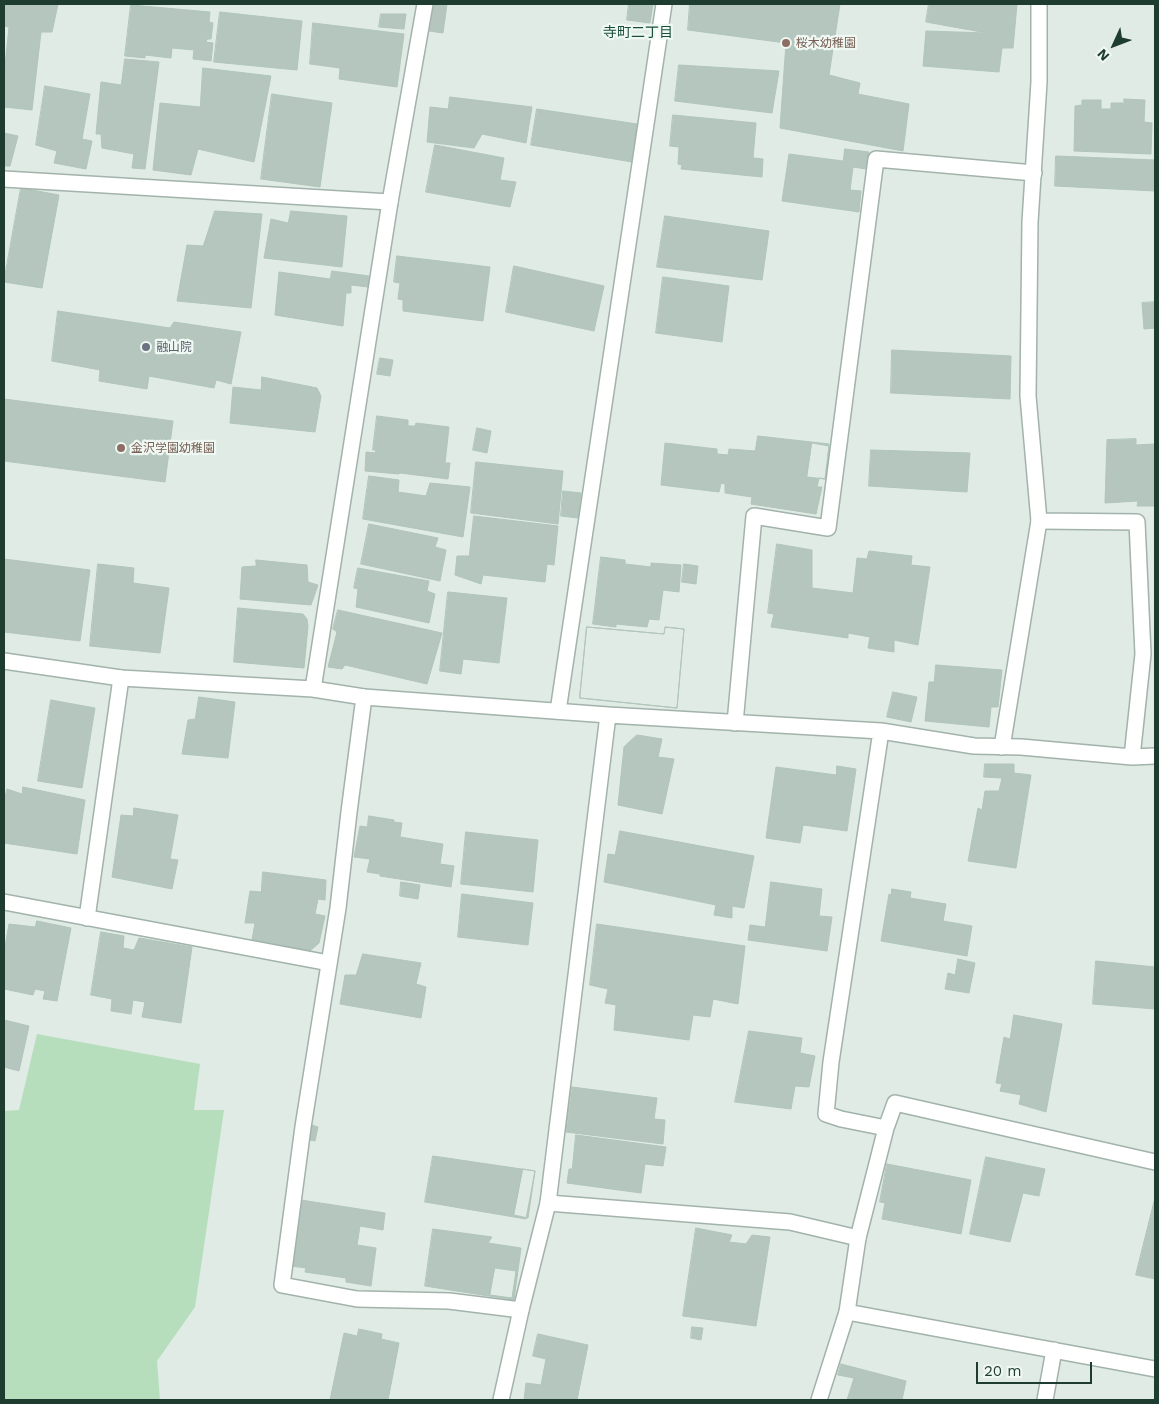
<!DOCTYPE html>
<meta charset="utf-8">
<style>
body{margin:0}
#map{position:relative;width:1159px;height:1404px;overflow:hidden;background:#dfebe4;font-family:"Work Sans",sans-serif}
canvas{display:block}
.frame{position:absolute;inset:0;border:5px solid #1f3c31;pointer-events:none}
.north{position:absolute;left:1089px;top:20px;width:50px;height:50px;-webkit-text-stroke:4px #eff8f2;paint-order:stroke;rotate:227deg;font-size:14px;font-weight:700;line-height:20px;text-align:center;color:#1f3c31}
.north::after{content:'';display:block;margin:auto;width:18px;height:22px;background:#1f3c31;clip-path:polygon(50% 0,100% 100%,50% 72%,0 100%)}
.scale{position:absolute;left:976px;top:1362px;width:116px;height:22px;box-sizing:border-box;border:2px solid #1f3c31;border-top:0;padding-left:6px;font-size:15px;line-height:18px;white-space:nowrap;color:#1f3c31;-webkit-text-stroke:4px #eff8f2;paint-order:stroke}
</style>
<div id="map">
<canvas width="1159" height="1404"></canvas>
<div class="frame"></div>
<div class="north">N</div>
<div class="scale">20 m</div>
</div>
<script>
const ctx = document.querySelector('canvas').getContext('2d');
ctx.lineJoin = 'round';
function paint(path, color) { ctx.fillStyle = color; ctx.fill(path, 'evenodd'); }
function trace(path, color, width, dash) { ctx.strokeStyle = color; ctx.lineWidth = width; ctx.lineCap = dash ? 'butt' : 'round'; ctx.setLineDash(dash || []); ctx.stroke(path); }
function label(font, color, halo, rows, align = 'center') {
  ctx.font = font + ' "Work Sans","Noto Sans JP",sans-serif'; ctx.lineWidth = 4.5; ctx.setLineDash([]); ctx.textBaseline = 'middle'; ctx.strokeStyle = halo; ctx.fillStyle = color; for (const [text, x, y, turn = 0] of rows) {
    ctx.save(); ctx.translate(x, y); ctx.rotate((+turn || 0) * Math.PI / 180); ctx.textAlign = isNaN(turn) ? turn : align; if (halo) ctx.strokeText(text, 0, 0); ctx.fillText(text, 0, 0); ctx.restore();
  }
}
const green = new Path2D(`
 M37 1034 200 1064 194 1110H224L195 1307 157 1361 160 1400H4V1111L19 1110Z`);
const building = new Path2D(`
 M4 4H58L52 32H41L32 110 4 107V75L9 27 4 26Z
 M433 4H447L443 33 429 31Z
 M629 4H653L650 23 627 20Z
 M690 4H840L829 75 860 83 858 94 909 104 903 151 780 128 786 43 688 30Z
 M929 4H1017L1013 48H1002L999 72 923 66 926 31 987 33 926 22Z
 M131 5 210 12 209 22 213 23 211 39H207L206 42 213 43 211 61 193 59 194 50 172 48 171 58 145 55V58L125 56Z
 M220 12 302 21 297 70 214 62Z
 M381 14H406L404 29 379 27Z
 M313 23 404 34 397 87 339 79 340 68 310 64Z
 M125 59 159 62 145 169 132 168 134 154 102 148 101 134H96L101 82 121 85Z
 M679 65 779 71 772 113 675 101Z
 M203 68 271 76 254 162 198 149 191 175 153 170 160 103 200 107Z
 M45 86 90 94 82 139 92 141 86 169 54 163 57 151 36 145Z
 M272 94 332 103 320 187 261 179Z
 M450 97 532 107 526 143 482 134 474 148 427 142 430 107 448 109Z
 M1124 99 1145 100 1144 122 1152 123 1151 154 1074 151 1075 106 1082 105V100H1101V109H1111V103H1124Z
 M537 109 637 124 632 162 531 145Z
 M673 115 756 123 753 158 763 159 762 177 681 169 682 165 678 164 679 147 670 146Z
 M4 133 18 136 10 166H4Z
 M435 145 504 158 500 180 516 182 510 207 426 192Z
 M845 149 869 152 866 169 853 167 850 190 861 191 859 212 782 201 789 154 843 161Z
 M1056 156 1155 160V191L1055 186Z
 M21 188 59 195 42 288 4 282Z
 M215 211 262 214 251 308 177 301 187 245 203 246Z
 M291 211 347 216 342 267 264 258 271 219 288 223Z
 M665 216 769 231 762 280 657 267Z
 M397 256 490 267 483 321 403 311V300L398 299 400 283 394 282Z
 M514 266 604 286 594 331 506 312Z
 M332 271 369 276 368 287 351 285V293H346L343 326 275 315 279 272 330 279Z
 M663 277 729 286 722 342 656 333Z
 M1155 302V328L1144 329 1142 303Z
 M58 311 170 328 174 322 241 332 231 384 216 380 214 388 149 376 147 389 99 381 100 370 52 361Z
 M892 350 1011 356 1010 399 891 393Z
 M380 358 393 360 390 376 377 374Z
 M262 377 317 388 321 396 315 432 230 423 233 387 261 390Z
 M4 399 173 421 165 482 4 461Z
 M377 416 408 420V426H415L416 423 449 427 445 463H450L448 479 400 473 399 474 365 471 366 452 375 453 376 450H373Z
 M477 428 491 431 487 453 473 450Z
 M758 436 829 444 826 479 819 478 817 487H822L816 514 751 504 752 497 725 493V484L721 483 719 492 661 485 665 443 717 449V454L728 455 729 449 755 451Z
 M1136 439V445L1155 444V506H1137L1138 501 1105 503 1107 440Z
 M812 443 829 446 825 479 807 477Z
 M871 450 970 453 967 492 869 486Z
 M476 462 563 471 558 524 471 513Z
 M369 476 399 480 398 492 426 496 430 483 470 487 463 537 363 519Z
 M563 491 581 493 578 518 561 516Z
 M474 516 558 526 554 565 547 564 545 582 483 575 481 584 455 575 457 556H469Z
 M369 524 438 538 435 547 446 550 440 581 361 564Z
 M777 544 812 550V588L853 593 857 558 867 559 869 551 912 556 911 565 930 567 918 645 894 640V652L868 648 870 637 848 633V638L771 627 774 614 768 613Z
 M601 557 625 560V564L651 567V563L681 565 679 592 663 590 659 620 649 619 647 627 616 624V627L593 624Z
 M4 559 90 570 80 641 4 632Z
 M256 560 307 565 308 582 318 585 311 605 240 599 242 567 256 566Z
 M98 564 134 568 133 583 169 588 160 653 90 646Z
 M684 564 698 566 696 584 682 582Z
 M358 568 429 581 427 591 435 594 429 623 356 607 358 589 354 588Z
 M448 592 507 598 499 663 463 659 461 674 440 671Z
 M238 608 303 614 307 619 308 626 304 668 234 662Z
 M338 610 442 633 427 684 345 665 342 669 328 667 337 632 333 629Z
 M587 627 664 634 665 627 684 629 677 708 580 698Z
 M587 627 664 634 665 627 684 629 677 708 580 698Z
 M936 665 1002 670 998 707H991L989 727 925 721 929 682H934Z
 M893 692 917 697 911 722 887 717Z
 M199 697 235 702 228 758 182 754 188 720 195 719Z
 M51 700 95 708 82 788 38 781Z
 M637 735 662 739 658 757 674 759 662 814 618 805 624 747Z
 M985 764H1014V773L1031 775 1016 868 968 861 978 808 982 810 985 791H999L1002 778 984 777Z
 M837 766 856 769 847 831 803 825 800 843 766 838 776 767 836 775Z
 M23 787 85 800 77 854 4 843V801L7 789 22 794Z
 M134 808 178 815 170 859 178 860 172 889 112 877 121 815 133 816Z
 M369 816 394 820V822L402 823 400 837 443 844 440 864 454 866 451 887 380 876V874L367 872 370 859 354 857 360 826 367 827Z
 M620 831 754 856 744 908 732 906V918L714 915 716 905 604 882 608 854 615 855Z
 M466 832 538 840 533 892 461 884Z
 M263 872 326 880 325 900 318 899 315 914 325 916 319 943 310 951 252 940 255 923H245L250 891 261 892Z
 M401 882 420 885 418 899 400 896Z
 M771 882 822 889 819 916 832 917 827 951 748 940 750 925 765 927Z
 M892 889 911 892 910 898 946 904 943 921 972 926 967 956 881 941 889 894 891 895Z
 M462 894 533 903 528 945 458 937Z
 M37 921 71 928 57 1001 43 999 45 991 35 989 33 995 4 989V953L9 924 35 927Z
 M597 924 745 946 738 1004 713 999 710 1017 693 1015 689 1040 614 1030 616 1005 605 1003 608 989 590 985Z
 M101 932 124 936 123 948 134 950 139 938 192 947 181 1023 142 1017 145 1002 133 1000 131 1014 111 1011 112 999 91 995Z
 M363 954 421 963 416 984 426 987 421 1018 340 1004 345 975H356Z
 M958 959 975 963 969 993 945 989 948 973 955 975Z
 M1096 961 1155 967V1009L1093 1004Z
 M1014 1015 1062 1024 1046 1112 1019 1104 1021 1095 1000 1091 1002 1084 996 1083 1004 1037 1010 1039Z
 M4 1020 29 1026 19 1071 4 1067Z
 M749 1031 802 1038 800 1053 815 1056 809 1087 795 1086 791 1109 735 1102Z
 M572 1087 657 1098 654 1119 665 1120 663 1144 566 1132Z
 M312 1125 318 1127 315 1141 310 1140Z
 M576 1135 666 1147 663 1166 645 1164 641 1193 567 1183 569 1169H572Z
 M433 1156 535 1171 526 1219 425 1202Z
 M986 1157 1045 1169 1039 1196 1023 1193 1010 1242 970 1234Z
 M887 1164 971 1180 961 1234 882 1219 885 1203 880 1202Z
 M523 1169 535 1171 528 1218 514 1215Z
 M1155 1198V1279L1136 1275Z
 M301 1200 385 1213 383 1230 360 1226 357 1245 376 1248 371 1286 346 1282V1278L305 1272 306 1268 291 1266Z
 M696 1228 732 1235 729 1242 746 1244 752 1235 770 1237 756 1326 683 1316Z
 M433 1229 492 1237 488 1243 521 1248 514 1300 425 1286Z
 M495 1268 516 1271 512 1298 490 1295Z
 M692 1327 703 1328 701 1340 691 1338Z
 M359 1329 382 1334 381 1339 399 1343 388 1400H330L344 1333 357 1336Z
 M538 1334 588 1345 577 1400H524L526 1383 541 1385 546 1359 533 1356Z
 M841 1364 906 1381 902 1400H847L854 1378 838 1375Z`);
const service = new Path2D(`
 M4 179 390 202
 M364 697 349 812 338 908 303 1127 282 1285 357 1299 449 1301 521 1310
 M558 711 664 4
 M735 723 754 516 828 528 876 159 1034 173
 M1002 747 1039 521
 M4 902 329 963
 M87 918 121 678
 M548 1203 790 1222 858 1238
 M847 1312 1155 1369
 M1045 1400 1054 1350`);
const minor = new Path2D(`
 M1039 4V82L1030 222 1028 396 1039 521 1137 522 1143 654 1132 757
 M4 661 121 678 313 689 364 697 608 715 881 731 974 746 1021 747 1132 757 1155 756
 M313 689 390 202 425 4
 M881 731 831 1062 826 1114 841 1119 886 1128
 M501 1400 521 1310 548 1203 608 715
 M819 1400 847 1312 858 1238 886 1128 895 1103 1155 1162`);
const markers = [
 [786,43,5,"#8d6e63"],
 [146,347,5,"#6b7280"],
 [121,448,5,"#8d6e63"]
];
const educationNames = [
 ["桜木幼稚園",796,43],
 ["金沢学園幼稚園",131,448]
];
const worshipNames = [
 ["融山院",156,347]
];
const neighbourhoodNames = [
 ["寺町二丁目",638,33]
];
paint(green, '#b6debc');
paint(building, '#b4c6bd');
trace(building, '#b1c5ba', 1);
trace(service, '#a2b3ab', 18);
trace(minor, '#a2b3ab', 18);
trace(service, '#fff', 15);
trace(minor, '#fff', 15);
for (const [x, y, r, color] of markers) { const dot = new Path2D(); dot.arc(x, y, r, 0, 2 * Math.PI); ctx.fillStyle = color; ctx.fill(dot); trace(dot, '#eff8f2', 2); }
label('12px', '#785e54', '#eff8f2', educationNames, 'left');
label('12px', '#5b616d', '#eff8f2', worshipNames, 'left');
label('14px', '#1a4f3b', '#eff8f2', neighbourhoodNames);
</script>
